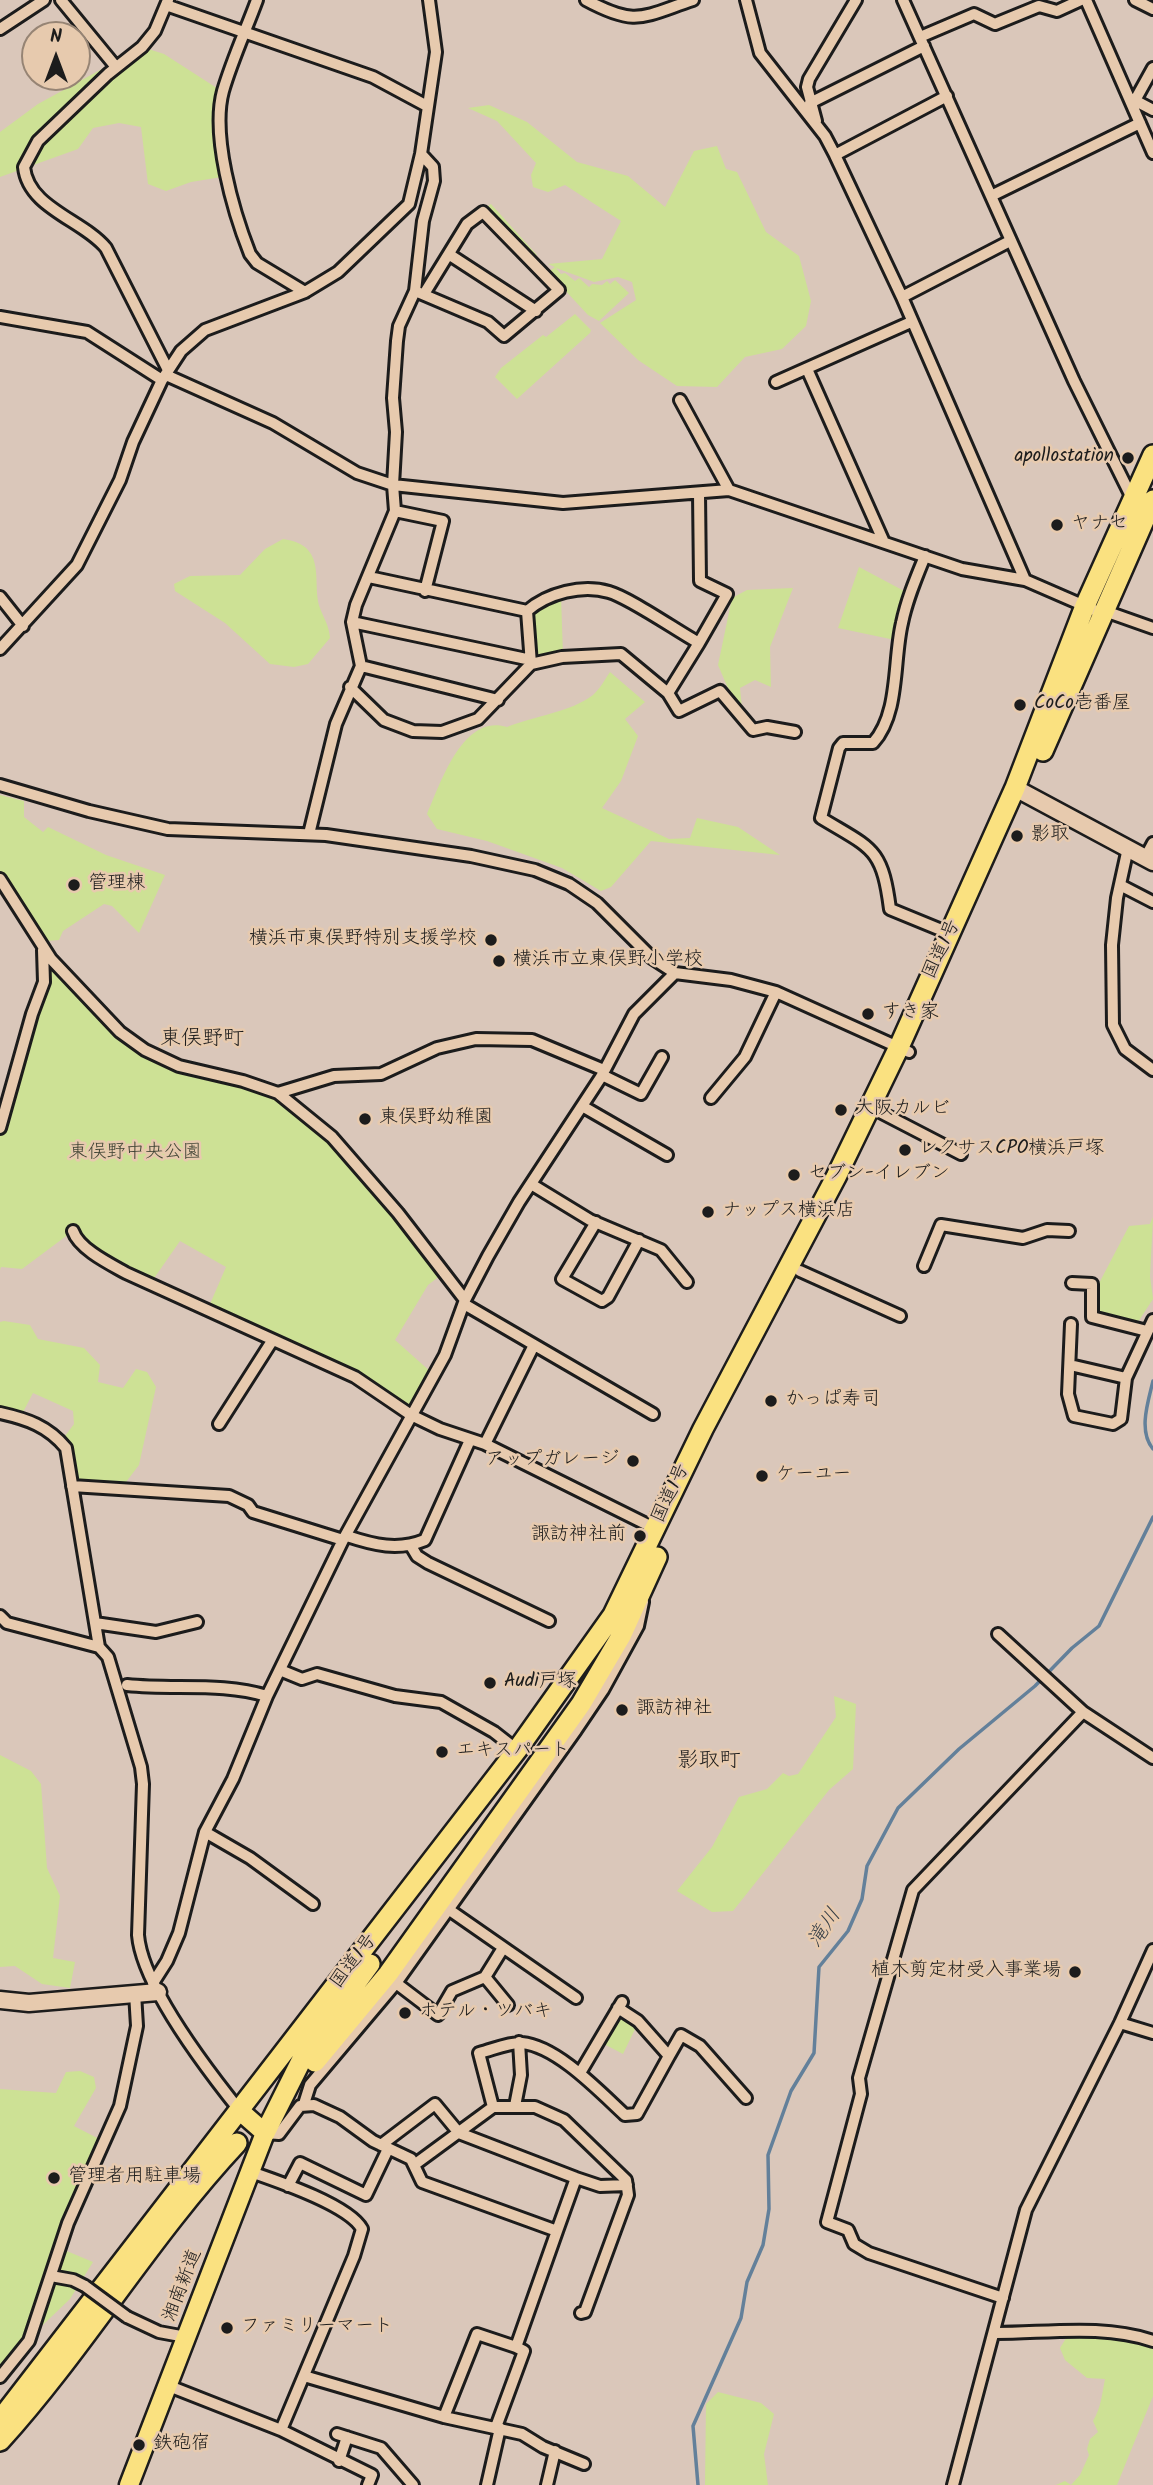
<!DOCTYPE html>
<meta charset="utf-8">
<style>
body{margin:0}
#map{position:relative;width:1153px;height:2485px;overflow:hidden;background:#dac7ba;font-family:Kalam,sans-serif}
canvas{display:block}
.north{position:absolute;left:21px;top:21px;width:70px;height:70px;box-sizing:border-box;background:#e7caae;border:2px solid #968474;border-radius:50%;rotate:0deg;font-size:19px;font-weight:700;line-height:28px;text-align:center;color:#1c1c1c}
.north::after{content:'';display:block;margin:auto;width:24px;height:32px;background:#1c1c1c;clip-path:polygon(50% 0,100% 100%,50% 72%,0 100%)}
</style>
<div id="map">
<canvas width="1153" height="2485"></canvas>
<div class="north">N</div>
</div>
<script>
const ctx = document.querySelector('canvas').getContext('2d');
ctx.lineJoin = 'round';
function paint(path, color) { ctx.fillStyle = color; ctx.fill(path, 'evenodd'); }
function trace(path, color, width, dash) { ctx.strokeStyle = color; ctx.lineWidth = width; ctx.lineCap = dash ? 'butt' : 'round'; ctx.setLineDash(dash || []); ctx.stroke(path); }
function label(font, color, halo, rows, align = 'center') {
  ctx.font = font + ' Kalam,"Klee One",sans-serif'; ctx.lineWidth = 5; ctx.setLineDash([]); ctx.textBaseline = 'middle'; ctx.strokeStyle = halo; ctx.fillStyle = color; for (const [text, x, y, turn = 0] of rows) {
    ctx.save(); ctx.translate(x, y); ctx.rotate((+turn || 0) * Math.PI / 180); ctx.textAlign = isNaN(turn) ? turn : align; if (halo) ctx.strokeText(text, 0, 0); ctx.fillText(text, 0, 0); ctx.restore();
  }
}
const green = new Path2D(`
 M142 47 164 54 223 92 219 120 228 176 191 182 166 191 148 184 141 127 119 123 93 128 78 149 0 177V132L38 104Z
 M489 105 527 122 577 162 628 176 665 207 694 151 717 146 726 169 737 172 766 232 799 256 811 301 806 326 782 349 745 357 717 387 677 386 638 360 600 323 636 300 632 282 618 277 594 282 556 268 561 274 565 273 575 281 579 278 589 287 592 284 602 285 607 281 610 284 615 280 629 293 599 321 588 315 548 272 555 267 548 264 602 259 621 221 565 185 548 192 533 187 531 175 536 163 497 121 468 108Z
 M491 204 537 255 531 259 485 208Z
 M575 314 591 330 590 333 517 399 495 377 501 368 543 335 546 337Z
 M283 539C329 545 311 583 320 608 324 619 329 625 330 638L308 664 294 667 270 664 225 623 175 591 174 584 190 576 240 575 265 549Z
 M859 567 906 592 895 640 838 628Z
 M793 588 770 647 771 687 755 680 740 688 742 708 727 686 718 665 732 598 747 590Z
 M561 596 563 655 541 659 536 656 534 609Z
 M610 672 645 702 625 719 638 736 621 781 602 808 669 839 690 838 697 818 738 827 780 855 651 841 611 887 601 891 562 868 487 841 437 829 427 814C441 782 463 713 507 727 534 716 571 712 593 695 600 689 605 679 610 672Z
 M0 795 24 801V817L43 832 48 827 106 855 165 875 139 933 112 906 104 904 63 931 59 940 47 941 0 879Z
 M42 947 145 1050 278 1093 323 1128 441 1275 428 1285 395 1340 432 1373 411 1415 389 1399 207 1311 226 1267 180 1241 150 1284 126 1273 73 1231 22 1269 1 1267 0 1270V1128L44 982Z
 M1153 1217 1150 1276 1153 1299 1138 1322 1096 1314V1289L1129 1226 1150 1224Z
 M4 1321 30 1325 38 1339 84 1348 100 1365 98 1382 123 1388 136 1369 147 1372 156 1387 139 1465 123 1486 78 1479 75 1458 65 1436 74 1424 73 1411 33 1393 22 1414 0 1407V1322Z
 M834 1696 856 1704 853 1769 829 1790 733 1911 712 1912 677 1891 712 1847 739 1797 767 1789 783 1773 789 1776 798 1774 836 1717Z
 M0 1755 31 1771 41 1784 47 1868 60 1896 53 1958 75 1962 70 1988 42 1984 15 1966 0 1967Z
 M620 2014 637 2025 623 2054 604 2044Z
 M80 2071 94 2077 96 2088 74 2126 103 2141 64 2219 57 2247 93 2262 70 2299 24 2343 0 2374V2089L56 2093 66 2072Z
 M1068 2335 1123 2338 1153 2346V2396L1117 2485H1056L1065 2481 1071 2485 1080 2475 1089 2455 1087 2449 1090 2439 1098 2432 1093 2421C1101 2408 1102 2394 1105 2379L1087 2378 1065 2360 1060 2348Z
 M718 2392 761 2403 774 2414 764 2454 768 2485H705L706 2404Z`);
const stream = new Path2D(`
 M1153 1381C1148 1402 1138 1431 1153 1449
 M698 2485 693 2426 741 2318 747 2282 763 2245 769 2209 768 2155 791 2091 814 2053 819 1967 848 1931 862 1899 867 1866 898 1808 959 1749 1035 1686 1072 1648 1099 1626 1153 1517`);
const street = new Path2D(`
 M61 0 116 67
 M168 0 155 31 142 47 108 74 38 141 24 167C28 208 83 220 106 248L168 370
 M257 0C246 30 232 60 223 91 211 135 233 211 250 254L257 263 305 292
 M586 0C636 27 642 17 693 0
 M746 0 760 53 825 136 835 155 902 297 1025 580
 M903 0 1074 381 1132 498
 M1086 0 1153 153
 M1135 0 1153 9
 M166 5 373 77 427 106
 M0 29 44 0
 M920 37 974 14 995 24 1039 6 1057 11 1081 0
 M1136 101 1153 110
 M810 103 924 46
 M1133 104 1153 68
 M816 121 807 87 809 79 856 0
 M835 155 947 96
 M993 195 1140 123
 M450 255 536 311
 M415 291 488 322 504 336 559 290 483 212 467 224 424 294
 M902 297 1010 241
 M0 317 87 332 162 380
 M807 369 883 540
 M166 375 273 423 357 473 393 485 563 503 729 490 962 569 1025 580 1101 613
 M776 382 911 322
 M680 400 729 490
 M699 493 700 581 727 594 699 643
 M395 511 443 521 425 591
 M925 556C916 578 907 599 902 623 893 660 900 713 873 743H843L839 748 821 818C872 849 882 847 890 909L951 934
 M369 577 527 611
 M0 597 23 626
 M1102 610 1153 628
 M527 611 531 664
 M352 622 531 660
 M0 649 77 565 120 480 133 442 162 380 181 351 205 330 305 292 338 272 409 204 421 154 436 52 429 0
 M361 666 498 700
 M350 687 384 720 413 731 442 732 478 719 531 664 562 657 621 654 668 693 699 643C677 631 630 598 609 592 582 584 548 593 527 611
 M668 693 679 711 720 691 753 730 767 727 795 732
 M0 785 89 811 168 829 326 835 471 856 535 870 569 884 597 903 652 958 675 973 731 980 776 992 909 1052
 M309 834 336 724 361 666 352 622 356 605 395 511 393 485 396 432 393 398 397 341 399 326 415 291 423 221 434 181 433 167 421 154
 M1128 848 1117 898 1112 945 1113 1025 1125 1049 1153 1070
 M1145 858 1153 843
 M0 879 51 959 120 1032 145 1050 179 1066 243 1081 278 1093 332 1137 398 1213 465 1300
 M1120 885 1153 902
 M602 1075 641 1094 662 1057
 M278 1093 334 1076 381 1074 437 1048 476 1039 532 1040 604 1070
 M711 1098 745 1057 776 992
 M582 1106 667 1155
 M880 1112 961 1154
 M0 1128 32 1014 44 982 43 950
 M531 1184 590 1220 661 1250 687 1282
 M596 1222 562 1279 602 1301 608 1297 639 1240
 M73 1231C79 1249 110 1264 126 1273L355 1377 411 1415 440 1429 485 1444 656 1529
 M924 1266 941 1225 1023 1238 1047 1230 1069 1231
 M800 1271 900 1316
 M1072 1283 1092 1284V1317L1147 1331
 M464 1304 653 1414
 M1071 1324 1068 1394 1074 1416 1113 1424 1121 1419 1126 1378 1153 1320
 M1070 1365 1126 1378
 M0 1413C27 1419 48 1426 66 1448L99 1647 108 1657 141 1767 143 1784 138 1935C142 1985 208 2071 240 2111
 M219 1424 272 1341
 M485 1444 533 1347
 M72 1486 229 1496 248 1505 253 1512 343 1540
 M347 1536C374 1545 398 1551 425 1540L470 1440
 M411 1546 417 1556 428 1563 549 1621
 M0 1616 7 1623 99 1647
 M95 1623 156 1632 197 1622
 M998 1634 1083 1712 1153 1758
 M280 1670 302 1679 317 1674 395 1696 441 1702 494 1732 517 1750
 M127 1685C174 1690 222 1682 267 1696
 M205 1832 250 1858 313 1904
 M448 1909 576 1998
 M503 1948 485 1977 508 2005
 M153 1983 167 1961 179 1933 205 1832 233 1779 267 1696 343 1540 445 1355 465 1300 488 1256 519 1202 601 1077 634 1014 675 973
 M396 1983 438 2015 452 1991 485 1977
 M1120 2023 1153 2033
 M669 2056 681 2035 700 2046 746 2098
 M580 2073 622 2002
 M304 2104 310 2085 396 1983 576 1730 603 1690 638 1626 643 1602
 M515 2106 521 2075 519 2042
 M493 2107 479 2053C492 2050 509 2042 522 2043 557 2046 600 2092 625 2115L637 2114 669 2056 638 2021 618 2008
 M265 2133 279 2134 300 2106 314 2105 340 2117 373 2141 411 2159 422 2182 557 2231 516 2347 477 2334 444 2417
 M381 2145 435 2104 459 2133 576 2178 600 2186 627 2185
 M414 2165 493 2107H535L564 2120 626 2180 628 2195 585 2312 581 2313
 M251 2172C277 2181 349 2205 362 2229L354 2256 281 2430
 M288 2186 300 2163 366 2195 388 2149
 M557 2231 576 2178
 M51 2276 73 2280 85 2286
 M1003 2298 869 2253 854 2244 848 2230 827 2222 861 2094 859 2078 913 1890 1083 1712
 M127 2317 159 2332 186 2337
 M996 2333C1047 2333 1104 2324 1153 2341
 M304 2376 444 2417 522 2434 543 2447 584 2464
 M0 2377 29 2341 68 2223 120 2106 137 2026 135 1993
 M169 2386 281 2430 372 2475 368 2485
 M496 2427 524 2351 516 2347
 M337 2434 381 2448 413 2485
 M339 2461 347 2437
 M487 2485 500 2428
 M547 2485 555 2451
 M953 2485 1026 2210 1120 2023 1153 1950`);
const secondary = new Path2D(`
 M1015 788 1153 862
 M0 2000 29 2003 158 1992`);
const primary = new Path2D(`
 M129 2485 265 2133 240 2111`);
const highway = new Path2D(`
 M1043 751 1153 500
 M315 2062 388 1974 581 1704 621 1636 657 1557
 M265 2133 305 2053 370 1964
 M0 2420 517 1750 613 1615 703 1429 836 1177 899 1047 1015 788 1085 606 1153 455
 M0 2441C85 2347 150 2236 237 2143`);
const streetBridge = new Path2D(`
 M85 2286 127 2317`);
const markers = [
 [1128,458,7,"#1c1c1c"],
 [1057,525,7,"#1c1c1c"],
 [1020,705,7,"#1c1c1c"],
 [1017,836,7,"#1c1c1c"],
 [74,885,7,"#1c1c1c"],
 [491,940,7,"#1c1c1c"],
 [499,961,7,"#1c1c1c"],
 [868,1014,7,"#1c1c1c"],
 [841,1110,7,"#1c1c1c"],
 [365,1119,7,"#1c1c1c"],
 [905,1150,7,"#1c1c1c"],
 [794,1175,7,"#1c1c1c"],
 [708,1212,7,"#1c1c1c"],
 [771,1401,7,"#1c1c1c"],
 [633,1461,7,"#1c1c1c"],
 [762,1476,7,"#1c1c1c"],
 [640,1536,7,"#1c1c1c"],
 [490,1683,7,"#1c1c1c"],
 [622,1710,7,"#1c1c1c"],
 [442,1752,7,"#1c1c1c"],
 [1075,1972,7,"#1c1c1c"],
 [405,2013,7,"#1c1c1c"],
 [54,2178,7,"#1c1c1c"],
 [227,2328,7,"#1c1c1c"],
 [139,2445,7,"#1c1c1c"]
];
const poiNames = [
 ["apollostation",1114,458,"right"],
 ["ヤナセ",1071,525],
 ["CoCo壱番屋",1034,705],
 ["影取",1031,836],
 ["管理棟",88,885],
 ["横浜市東俣野特別支援学校",477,940,"right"],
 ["横浜市立東俣野小学校",513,961],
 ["すき家",882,1014],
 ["大阪カルビ",855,1110],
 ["東俣野幼稚園",379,1119],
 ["レクサスCPO横浜戸塚",919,1150],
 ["セブン-イレブン",808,1175],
 ["ナップス横浜店",722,1212],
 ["かっぱ寿司",785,1401],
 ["アップガレージ",619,1461,"right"],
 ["ケーユー",776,1476],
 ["諏訪神社前",626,1536,"right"],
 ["Audi戸塚",504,1683],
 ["諏訪神社",636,1710],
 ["エキスパート",456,1752],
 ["植木剪定材受入事業場",1061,1972,"right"],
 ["ホテル・ツバキ",419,2013],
 ["管理者用駐車場",68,2178],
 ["ファミリーマート",241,2328],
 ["鉄砲宿",153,2445]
];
const streetNames = [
 ["国道1号",943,950,-65],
 ["国道1号",672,1494,-65],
 ["国道1号",355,1962,-53],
 ["湘南新道",184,2286,-69]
];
const parkNames = [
 ["東俣野中央公園",135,1154]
];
const neighbourhoodNames = [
 ["東俣野町",202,1040],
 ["影取町",709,1762]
];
const waterNames = [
 ["滝川",826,1929,-56]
];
paint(green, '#cde195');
trace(stream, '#63809a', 3.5);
trace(street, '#1c1c1c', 16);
trace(secondary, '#1c1c1c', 21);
trace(primary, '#1c1c1c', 23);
trace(highway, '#1c1c1c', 24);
trace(street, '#e7caae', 10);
trace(secondary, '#e7caae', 16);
trace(primary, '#fae180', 18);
trace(highway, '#fae180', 19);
trace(streetBridge, '#1c1c1c', 16, []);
trace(streetBridge, '#e7caae', 10);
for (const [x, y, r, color] of markers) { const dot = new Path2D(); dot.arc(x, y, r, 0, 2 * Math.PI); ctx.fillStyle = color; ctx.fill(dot); trace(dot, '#e7caae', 2.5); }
label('19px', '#1c1c1c', '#e7caae', poiNames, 'left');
label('19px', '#1c1c1c', '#e7caae', streetNames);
label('19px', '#3f4334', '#e7caae', parkNames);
label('21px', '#1c1c1c', '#e7caae', neighbourhoodNames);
label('italic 21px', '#343d46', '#e7caae', waterNames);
</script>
